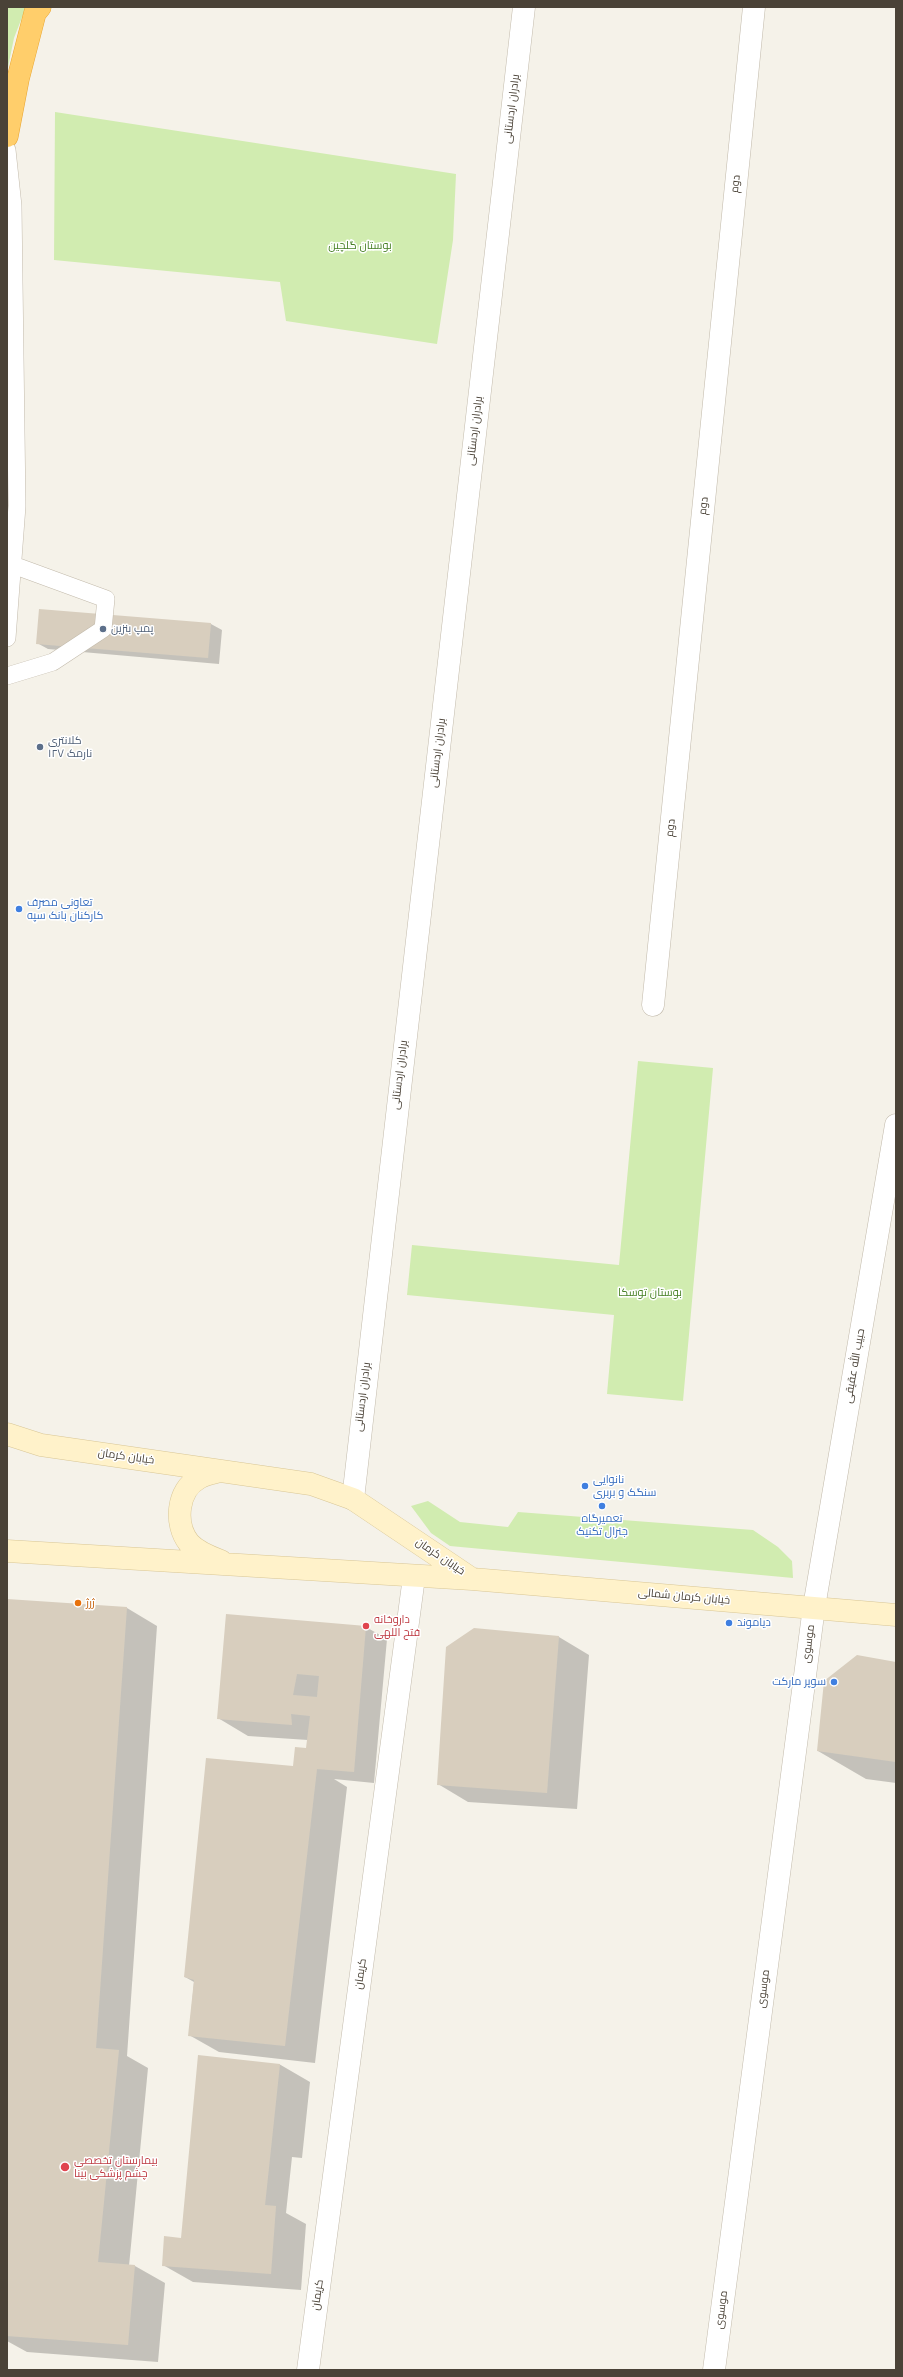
<!DOCTYPE html>
<meta charset="utf-8">
<style>
body{margin:0}
#map{position:relative;width:903px;height:2377px;overflow:hidden;background:#f5f2e9;font-family:Poppins,sans-serif}
canvas{display:block}
.frame{position:absolute;inset:0;border:8px solid #4a4237;pointer-events:none}
</style>
<div id="map">
<canvas width="903" height="2377"></canvas>
<div class="frame"></div>
</div>
<script>
const ctx = document.querySelector('canvas').getContext('2d');
ctx.lineJoin = 'round';
function paint(path, color) { ctx.fillStyle = color; ctx.fill(path, 'evenodd'); }
function trace(path, color, width, dash) { ctx.strokeStyle = color; ctx.lineWidth = width; ctx.lineCap = dash ? 'butt' : 'round'; ctx.setLineDash(dash || []); ctx.stroke(path); }
function label(font, color, halo, rows, align = 'center') {
  ctx.font = font + ' Poppins,Cairo,sans-serif'; ctx.lineWidth = 3; ctx.setLineDash([]); ctx.textBaseline = 'middle'; ctx.strokeStyle = halo; ctx.fillStyle = color; for (const [text, x, y, turn = 0] of rows) {
    ctx.save(); ctx.translate(x, y); ctx.rotate((+turn || 0) * Math.PI / 180); ctx.textAlign = isNaN(turn) ? turn : align; if (halo) ctx.strokeText(text, 0, 0); ctx.fillText(text, 0, 0); ctx.restore();
  }
}
const green = new Path2D(`
 M7 7H26L14 38 7 72Z
 M55 112 456 174 453 240 437 344 286 321 280 282 54 260Z
 M638 1061 713 1068 683 1401 607 1394 614 1315 407 1295 412 1245 619 1265Z
 M428 1501 460 1522 508 1527 518 1512 753 1530 778 1547 792 1561 793 1578 450 1546 431 1533 411 1506Z`);
const shadow = new Path2D(`
 M40 610 211 624 222 630 219 664 48 649 37 643Z
 M7 1600 127 1608 157 1626 127 2056 148 2068 129 2266H135L165 2283 158 2362 27 2352 7 2341Z
 M301 1622 366 1627 387 1639 374 1783 334 1779 347 1787 315 2063 219 2052 189 2035 194 1982 185 1977 307 1750 308 1740 248 1736 218 1718Z
 M474 1629 559 1637 589 1655 577 1809 468 1802 438 1784Z
 M896 1663V1783L866 1779 818 1751Z
 M279 2064 310 2082 302 2158 292 2157 286 2213 306 2224 301 2290 193 2282 163 2265 182 2239Z`);
const building = new Path2D(`
 M39 609 211 623 208 658 36 644Z
 M7 1599 127 1607 96 2048 119 2050 98 2262 135 2265 128 2345 7 2336Z
 M226 1614 366 1626 354 1772 317 1769 285 2046 188 2036 194 1980 184 1977 206 1758 293 1766 295 1747 306 1748 310 1716 291 1714 292 1725 217 1719ZM297 1674 319 1676 317 1697 293 1695Z
 M474 1628 559 1636 547 1793 437 1785 446 1647Z
 M857 1655 896 1662V1762L817 1751 824 1681Z
 M198 2055 280 2064 265 2205 276 2206 271 2274 162 2266 164 2236 181 2238Z`);
const lane = new Path2D(`
 M7 150 13 206 17 506 7 638
 M7 676 53 662 103 629 106 599 13 565`);
const street = new Path2D(`
 M653 1005 754 7
 M353 1499 524 7
 M308 2370 414 1577
 M714 2370 814 1607 896 1125`);
const secondary = new Path2D(`
 M7 1434 41 1445 311 1484 353 1499 472 1579
 M220 1471C213 1473 205 1474 199 1478 177 1490 174 1524 189 1543 197 1552 210 1557 221 1561
 M7 1551 472 1579 896 1615`);
const highway = new Path2D(`
 M7 136 18 79 35 13 40 7`);
const markers = [
 [103,629,4,"#5c6f8a"],
 [40,747,4,"#5c6f8a"],
 [19,909,4,"#3f7fe0"],
 [585,1486,4,"#3f7fe0"],
 [602,1506,4,"#3f7fe0"],
 [78,1603,4,"#e8710a"],
 [729,1623,4,"#3f7fe0"],
 [366,1626,4,"#e0444e"],
 [834,1682,4,"#3f7fe0"],
 [65,2167,5,"#e0444e"]
];
const streetNames = [
 ["برادران اردستانی",512,109,-83],
 ["دوم",736,184,-84],
 ["برادران اردستانی",475,431,-83],
 ["دوم",704,506,-84],
 ["برادران اردستانی",438,753,-83],
 ["دوم",671,828,-84],
 ["برادران اردستانی",400,1075,-83],
 ["حبیب الله عقیقی",855,1366,-80],
 ["برادران اردستانی",363,1397,-83],
 ["خیابان کرمان",126,1457,8],
 ["خیابان کرمان",440,1557,34],
 ["خیابان کرمان شمالی",684,1597,5],
 ["موسوی",809,1644,-83],
 ["کریمان",361,1974,-82],
 ["موسوی",764,1989,-83],
 ["کریمان",318,2295,-82],
 ["موسوی",722,2310,-83]
];
const parkNames = [
 ["بوستان گلچین",360,246],
 ["بوستان توسکا",650,1293]
];
const serviceNames = [
 ["پمپ بنزین",111,629],
 ["کلانتری",48,741],
 ["۱۲۷ نارمک",48,754]
];
const shopNames = [
 ["تعاونی مصرف",27,903],
 ["کارکنان بانک سپه",27,916],
 ["نانوایی",593,1480],
 ["سنگک و بربری",593,1493],
 ["تعمیرگاه",602,1519,"center"],
 ["جنرال تکنیک",602,1532,"center"],
 ["دیاموند",737,1623],
 ["سوپر مارکت",826,1682,"right"]
];
const foodNames = [
 ["ژرژ",86,1603]
];
const healthNames = [
 ["داروخانه",374,1620],
 ["فتح اللهی",374,1633],
 ["بیمارستان تخصصی",74,2161],
 ["چشم پزشکی بینا",74,2174]
];
paint(green, '#d1ecb0');
paint(shadow, '#0003');
paint(building, '#d8cebe');
trace(lane, '#c2baab', 18);
trace(street, '#c2baab', 23);
trace(secondary, '#d8c696', 23);
trace(highway, '#e8a531', 23);
trace(lane, '#fff', 17);
trace(street, '#fff', 22);
trace(secondary, '#fff2ca', 22);
trace(highway, '#ffce6b', 22);
for (const [x, y, r, color] of markers) { const dot = new Path2D(); dot.arc(x, y, r, 0, 2 * Math.PI); ctx.fillStyle = color; ctx.fill(dot); trace(dot, '#fff', 1.5); }
label('11px', '#4a4237', '#fff', streetNames);
label('11px', '#478025', '#fff', parkNames);
label('11px', '#4e5e75', '#fff', serviceNames, 'left');
label('11px', '#366cbe', '#fff', shopNames, 'left');
label('11px', '#c56008', '#fff', foodNames, 'left');
label('11px', '#be3a42', '#fff', healthNames, 'left');
</script>
